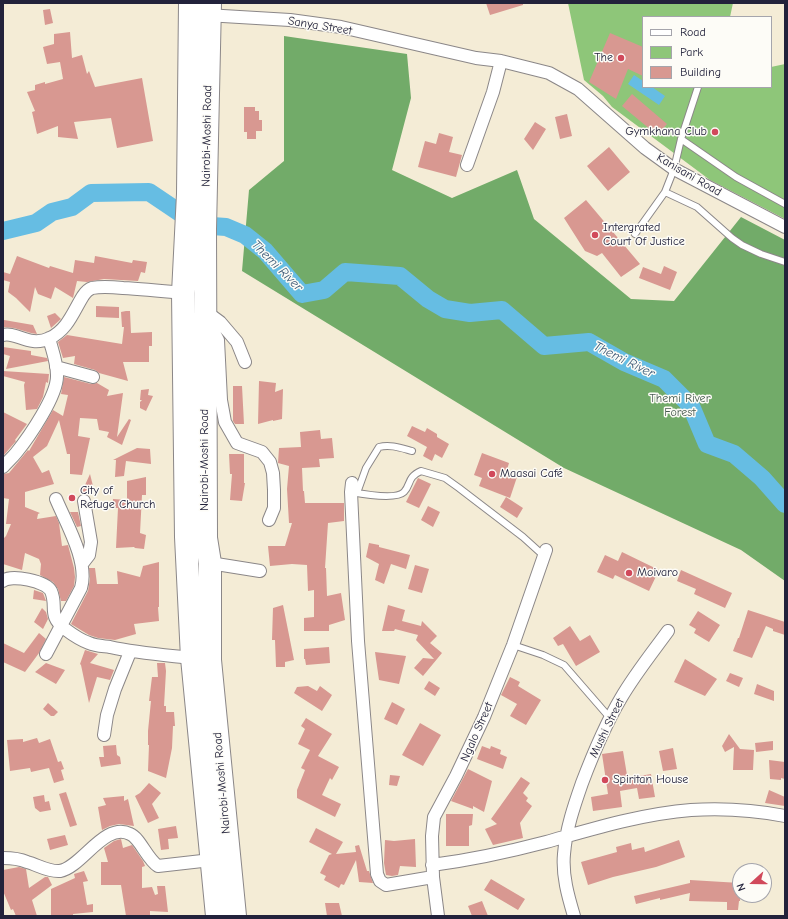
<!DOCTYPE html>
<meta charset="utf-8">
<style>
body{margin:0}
#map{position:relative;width:788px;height:919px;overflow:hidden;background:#f4ecd6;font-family:"Comic Neue",sans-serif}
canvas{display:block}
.frame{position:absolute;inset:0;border:4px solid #22223b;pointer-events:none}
.legend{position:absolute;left:642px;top:16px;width:130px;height:72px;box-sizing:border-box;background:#fdfcf7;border:1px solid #a5a5ac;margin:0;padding:5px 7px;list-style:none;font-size:12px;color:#22223b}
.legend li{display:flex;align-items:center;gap:8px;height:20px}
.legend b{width:20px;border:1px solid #a5a5ac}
.north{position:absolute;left:732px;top:863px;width:40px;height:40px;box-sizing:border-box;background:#fdfcf7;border:1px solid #a5a5ac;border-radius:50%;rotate:249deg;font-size:11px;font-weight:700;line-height:16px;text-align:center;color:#22223b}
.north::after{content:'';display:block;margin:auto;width:14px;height:18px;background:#d1495b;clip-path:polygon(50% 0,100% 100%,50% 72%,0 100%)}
</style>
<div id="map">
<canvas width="788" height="919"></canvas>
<div class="frame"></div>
<ul class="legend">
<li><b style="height:5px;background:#fff"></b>Road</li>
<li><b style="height:11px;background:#8ec679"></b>Park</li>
<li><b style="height:11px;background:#d89891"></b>Building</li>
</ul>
<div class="north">N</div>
</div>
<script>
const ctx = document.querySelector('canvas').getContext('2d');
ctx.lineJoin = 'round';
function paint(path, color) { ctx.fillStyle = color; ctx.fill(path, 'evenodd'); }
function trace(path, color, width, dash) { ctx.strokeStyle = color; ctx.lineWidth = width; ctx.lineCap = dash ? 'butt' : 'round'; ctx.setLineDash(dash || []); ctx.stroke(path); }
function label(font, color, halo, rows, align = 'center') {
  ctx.font = font + ' "Comic Neue",sans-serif'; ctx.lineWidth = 3; ctx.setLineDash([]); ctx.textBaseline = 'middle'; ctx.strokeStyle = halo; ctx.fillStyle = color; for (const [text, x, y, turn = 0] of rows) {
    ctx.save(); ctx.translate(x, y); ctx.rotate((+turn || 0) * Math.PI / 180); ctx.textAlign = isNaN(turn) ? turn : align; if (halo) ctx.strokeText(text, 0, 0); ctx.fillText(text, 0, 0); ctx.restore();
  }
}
const green = new Path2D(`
 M568 3H733L730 17H643V87H771V67L785 64V219L710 180 612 107 603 96 584 80Z`);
const forest = new Path2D(`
 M284 36 407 54 411 98 392 170 452 198 517 170 534 219 631 299 674 301 741 217 785 240V581L741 550 564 468 242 271 249 190 284 161Z`);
const water = new Path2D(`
 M634 75 643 81V87H652L665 96 659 105 628 84Z`);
const river = new Path2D(`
 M3 231 36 223 52 212 72 207 91 193 149 192 198 225 226 227 245 235 265 251 302 294 324 290 345 272 400 276 428 299 445 309 470 313 502 310 544 346 589 342 624 362 664 379 691 406 707 444 734 454 762 478 785 504`);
const building = new Path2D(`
 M486 3H523V5L490 15Z
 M50 9 53 23 45 25 43 10Z
 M70 32 72 58 82 55 87 74 89 71 95 87 142 78 153 141 117 148 111 118 74 122 78 139 58 137V126L37 134 32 112 35 111 27 92 35 90V85L45 82V84L63 79 60 62 47 64 43 47 54 44V34Z
 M610 33 643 47V76L628 69 616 99 589 82Z
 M632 94 667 124 657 135 622 106Z
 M244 107H255V111H259V120H262V131H256V139H247V132H244Z
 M567 114 572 136 560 139 555 117Z
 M535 122 546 129 533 150 524 139Z
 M439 133 453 137 449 152 462 155 456 177 418 167 425 141 436 144Z
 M609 147 630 172 608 191 587 166Z
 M586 200 640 264 621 277 602 253 597 256 585 251 564 218Z
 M17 256 49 268 50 266 73 273 75 260 94 263 95 256 132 263 133 260 147 262 145 273 141 272 138 281 104 279 87 282 77 281 73 298 55 287 51 299 38 294 35 287 30 312 16 298 8 292 10 282 3 280V272L10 274Z
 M664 266 677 272 670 290 639 278 643 267 661 274Z
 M96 306 119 307V318L96 317Z
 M126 311H130L131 333 152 332V346H149V362H123L128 381 99 373 95 370 74 364 75 356 63 358 58 342 67 335 122 344 124 327H122L121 312Z
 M55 313 61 319 51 328 47 316Z
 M4 320 33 325 37 334 31 333 14 328 3 327Z
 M3 347 31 351V355L47 358 48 361 6 369 10 356 3 354Z
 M3 371 49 374 48 383 46 382 43 397 37 409 26 410 24 385 25 382 3 376Z
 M64 377 91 384 97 383 109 390 107 396 123 393 117 437 129 419 131 420 122 445 107 437 109 432 99 430 97 419 80 418 78 436 90 438 82 475 70 474V454H67L59 420 47 446 33 457 42 473 49 470 54 484 25 492V507L40 513 38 514 37 519 56 516 59 523 62 546 68 545 74 568 75 577 74 586 66 601H61L58 589 53 582 40 575 41 564 39 559 25 553 22 570 3 564V539L6 536 11 524H6L9 499 3 498V474L9 473 28 450 29 451 53 410 63 416 68 395 61 394Z
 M259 381 276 383 275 392 283 389 282 419 273 421V420L258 424Z
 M233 386H242L244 424H235L233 421Z
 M149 389 148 395 153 396 146 411 140 408V402L142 400H140L141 390Z
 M3 412 27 424 15 440 16 441 4 455Z
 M412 426 425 432 427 428 437 434V437L449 444 442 458 435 454 432 461 423 456 427 447 407 436Z
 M320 430 321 439 332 438 334 458 319 459 320 467 302 468 303 491H304L305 503H344V521L328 523 325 568H326L327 596 341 593 345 620 329 625V631H304V618L314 617V590L308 591 307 565 292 564 270 566 268 546H285L292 523H289L287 489 289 466 278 463 279 448 301 447 300 432Z
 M137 448 150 449 151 464 126 461 124 476 115 477 116 460H113Z
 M482 453 509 463 506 473 517 477 510 498 479 486 482 478 474 475Z
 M229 454H244V483H245L242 501 230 500 232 474H230Z
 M90 474 94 490 81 494Z
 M146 477V495H142L140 533 146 535 144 549 135 548 134 547 116 548 118 508H112L113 499 127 500V481Z
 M418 478 431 484 419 508 406 502Z
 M506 497 523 508 517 518 500 507Z
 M428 506 440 512 433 527 421 520Z
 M70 512H78L81 526 77 527Z
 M369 543 379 545V547L410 555 406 569 391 564 384 584 375 580 379 564 366 557Z
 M622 552 659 570 649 591 615 575 613 579 597 572 605 555 618 561Z
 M159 562V607H158L159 621 134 624 136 634 115 640 98 638 89 635 71 624 88 591 90 579 89 568H95L97 584H118L117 571 140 577 143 566Z
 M415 565 429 569 422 593 408 589Z
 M681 570 732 593 725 608 694 594 696 589 677 581Z
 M34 590 43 593 46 601 33 599Z
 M283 605 294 660 285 662V667H276L275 640H272L273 608Z
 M388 605 405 610 402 621 421 626 422 621 437 636 430 643 442 653 423 676 414 668 423 658 434 659 416 640 418 635 395 629 394 631H382Z
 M42 608 46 612 48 619 43 629 34 622Z
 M748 610 785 622V635L773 631V629L766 626 752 658 733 651 738 638H739Z
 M698 611 720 625 709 642 694 633 696 629 689 625Z
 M570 626 580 641 590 635 600 652 576 666 563 644 558 646 553 638Z
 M39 633 46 639 39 653 25 672 3 662V643L24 653Z
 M329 647 330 663 306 665 305 659H304V649Z
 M85 650 98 654 90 663 114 670 110 680 97 677 89 703 81 665 80 664Z
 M375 652 406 656 399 684 379 680Z
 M685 659 717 679 705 696 674 682Z
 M46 663 65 670 56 684 35 672Z
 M157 663H165L166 671 164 706H166V712H174L175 726H173L172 748 166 778 148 771 149 745H148V731L151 701H149L152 677H158Z
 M730 673 743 678 739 687 726 681Z
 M510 677 520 682 518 686 541 700 526 725 510 716 517 704 501 695Z
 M429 681 440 688 435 696 424 689Z
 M757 684 774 691V701L754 694Z
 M308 686 317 691 320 686 332 695 322 711 294 693 297 687Z
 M392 702 405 709 397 725 384 719Z
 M48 703 58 712 54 716H51L43 709Z
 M306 718 332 734 318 756 339 767 332 780 330 778 322 795 341 804 335 817 297 798V790L305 770 301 768 310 750 298 744 305 729 301 726Z
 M420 723 441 735 423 766 402 755Z
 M729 734 740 749 754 750 753 770H733L734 747 725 752 722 746Z
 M37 738 39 743 50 739 58 762 61 761 64 769 61 770 64 780 54 783 49 768 31 772 30 768 10 771 7 740 23 739V742Z
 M773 741V750L756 752 755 743Z
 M116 745 117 755 120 757 121 764 101 767 99 757H104L103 746Z
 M482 746 490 749 491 746 501 750 500 754 507 757 503 769 477 759Z
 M673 748 677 769 663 771 659 751Z
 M623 751 627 775 628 774V778L651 774 655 797 639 799 637 788 620 791 622 807 593 811 591 797 608 794 602 754Z
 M769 760 785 762V779L781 778V780L770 779Z
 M468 769 492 781 484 812 473 806V809L451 801Z
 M390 775 400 776 397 786 389 785Z
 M521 777 530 783 523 793 528 798 526 801 532 806 520 823 523 838 493 845 485 829 497 824 491 819Z
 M149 783 161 793 152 804 159 818 148 823 135 796 140 793Z
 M769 790 785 797V806L765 803Z
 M66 792 77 825 70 827 59 794Z
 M44 795 45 802 49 801 51 810 40 812 35 808 33 797Z
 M124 796V801L128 799 134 826 119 824 110 826 102 830 98 807 106 805 103 798Z
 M446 814H473L472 825 469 826V846H446Z
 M176 826 178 838 168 839 169 849 161 850 158 829Z
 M316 828 343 842 336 854 356 852 355 846 359 845 367 871H369L373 883 359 882 356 860 344 885 341 884 339 888 324 880 326 876 320 873 329 855 332 854 309 842Z
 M65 835 68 845 50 850 47 839Z
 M121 839 123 848 132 845 143 861 145 866 142 867V888L152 887 155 895 158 894 157 886H165L168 912 150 911V916H126L121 885H101V862H108L104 848 114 841Z
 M415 839 416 867 400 866 398 875 392 876 386 875 384 863 385 840 394 841Z
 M679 840 685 857 656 867 613 877 588 885 581 862 617 852 616 847 631 843 632 850 644 847 645 852Z
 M19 867 26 869 29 888 45 877H48L52 885 32 900 37 916H16L13 909 11 910 3 891V870Z
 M84 871 88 881 83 882 87 905 93 904V912L73 914V916H51V889L75 878 74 874Z
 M491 879 525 899 518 910 484 890Z
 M690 880 740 883V901H739L738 910H727V902L689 901 690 893 660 900V898L636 904 634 896 690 883Z
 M482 901 488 916H472L468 906Z
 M325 903H339L342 916H327Z`);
const lane = new Path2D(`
 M681 139 736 177 785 204
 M665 192 697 207 732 238 742 245 761 254 785 262
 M635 234 665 192 674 169 681 139 698 87
 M351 492C362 494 396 500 404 492 411 485 407 477 421 471L445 478 459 488 523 537 544 556
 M357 493 366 468 379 447C390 444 401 448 412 451
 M513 645 543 655 564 665 610 718`);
const street = new Path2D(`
 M206 15 290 20 341 27 476 58 501 61 549 73 578 89 645 148 674 169 785 227
 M467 165 493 92 501 61
 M205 311 220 322 237 342 245 362
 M209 323 218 340 221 400 225 422 237 443 262 452 270 462 273 473 274 490V508L269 520
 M3 335C16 331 29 348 50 338 68 329 73 312 83 296 85 293 89 289 92 288 102 286 113 287 123 288 143 289 163 291 183 293
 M56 367 93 377
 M3 467C7 462 12 458 16 453 29 437 58 395 57 375 57 362 52 350 49 338
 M352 483 351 492 358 641 377 874 380 881 386 885 433 877
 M210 563 260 571
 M82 564 89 555 91 542 84 501
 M3 581C11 574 46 581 51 591 58 607 47 615 65 629 73 635 80 640 89 643 96 646 103 646 110 647 137 653 165 655 192 658
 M46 654 81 588C89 562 66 523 56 499
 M104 735 107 715 115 689 130 652
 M3 858C11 858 20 859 27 862 38 865 48 872 60 871 82 867 105 821 130 834 140 838 147 859 158 866L211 860
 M432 865C471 860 508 852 546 842 593 829 641 814 691 810 723 808 754 810 785 816
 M438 916 433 877 432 836 434 817 456 776 484 717 513 645 546 550
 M574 916C568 896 562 875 564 854 566 829 574 806 582 783 593 754 605 725 621 698 635 674 652 653 668 631`);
const highway = new Path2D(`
 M190 3 188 194 183 293 186 537 192 658 217 916
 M210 3 205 229 206 538 210 563V660L235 916`);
const markers = [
 [621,58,4,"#d1495b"],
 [715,132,4,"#d1495b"],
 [595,235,4,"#d1495b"],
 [492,474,4,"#d1495b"],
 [72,498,4,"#d1495b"],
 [629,573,4,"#d1495b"],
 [605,780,4,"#d1495b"]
];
const streetNames = [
 ["Sanya Street",320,26,9],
 ["Nairobi-Moshi Road",207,136,-89],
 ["Kanisani Road",689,175,30],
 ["Nairobi-Moshi Road",205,460,-90],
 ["Mushi Street",607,728,-64],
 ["Ngalo Street",477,732,-66],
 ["Nairobi-Moshi Road",222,783,-95]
];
const poiNames = [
 ["The",613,58,"right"],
 ["Gymkhana Club",707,132,"right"],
 ["Intergrated",603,228],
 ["Court Of Justice",603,242],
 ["Maasai Café",500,474],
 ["City of",80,491],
 ["Refuge Church",80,505],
 ["Moivaro",637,573],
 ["Spiritan House",613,780]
];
const parkNames = [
 ["Themi River",680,399],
 ["Forest",680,413]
];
const waterNames = [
 ["Themi River",277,266,45],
 ["Themi River",624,360,26]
];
paint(green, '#8ec679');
paint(forest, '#72ab69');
paint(water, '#66bde3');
trace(river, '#66bde3', 18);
paint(building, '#d89891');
trace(lane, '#8b8788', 8);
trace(street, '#8b8788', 14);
trace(highway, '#8b8788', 24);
trace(lane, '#fff', 6);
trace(street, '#fff', 12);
trace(highway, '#fff', 22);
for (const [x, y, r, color] of markers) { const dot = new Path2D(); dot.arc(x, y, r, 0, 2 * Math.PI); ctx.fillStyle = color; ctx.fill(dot); trace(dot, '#fdfcf7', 1.5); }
label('12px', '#22223b', '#fdfcf7', streetNames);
label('12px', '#22223b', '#fdfcf7', poiNames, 'left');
label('12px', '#485b51', '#fdfcf7', parkNames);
label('italic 13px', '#3a5876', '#fdfcf7', waterNames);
</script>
